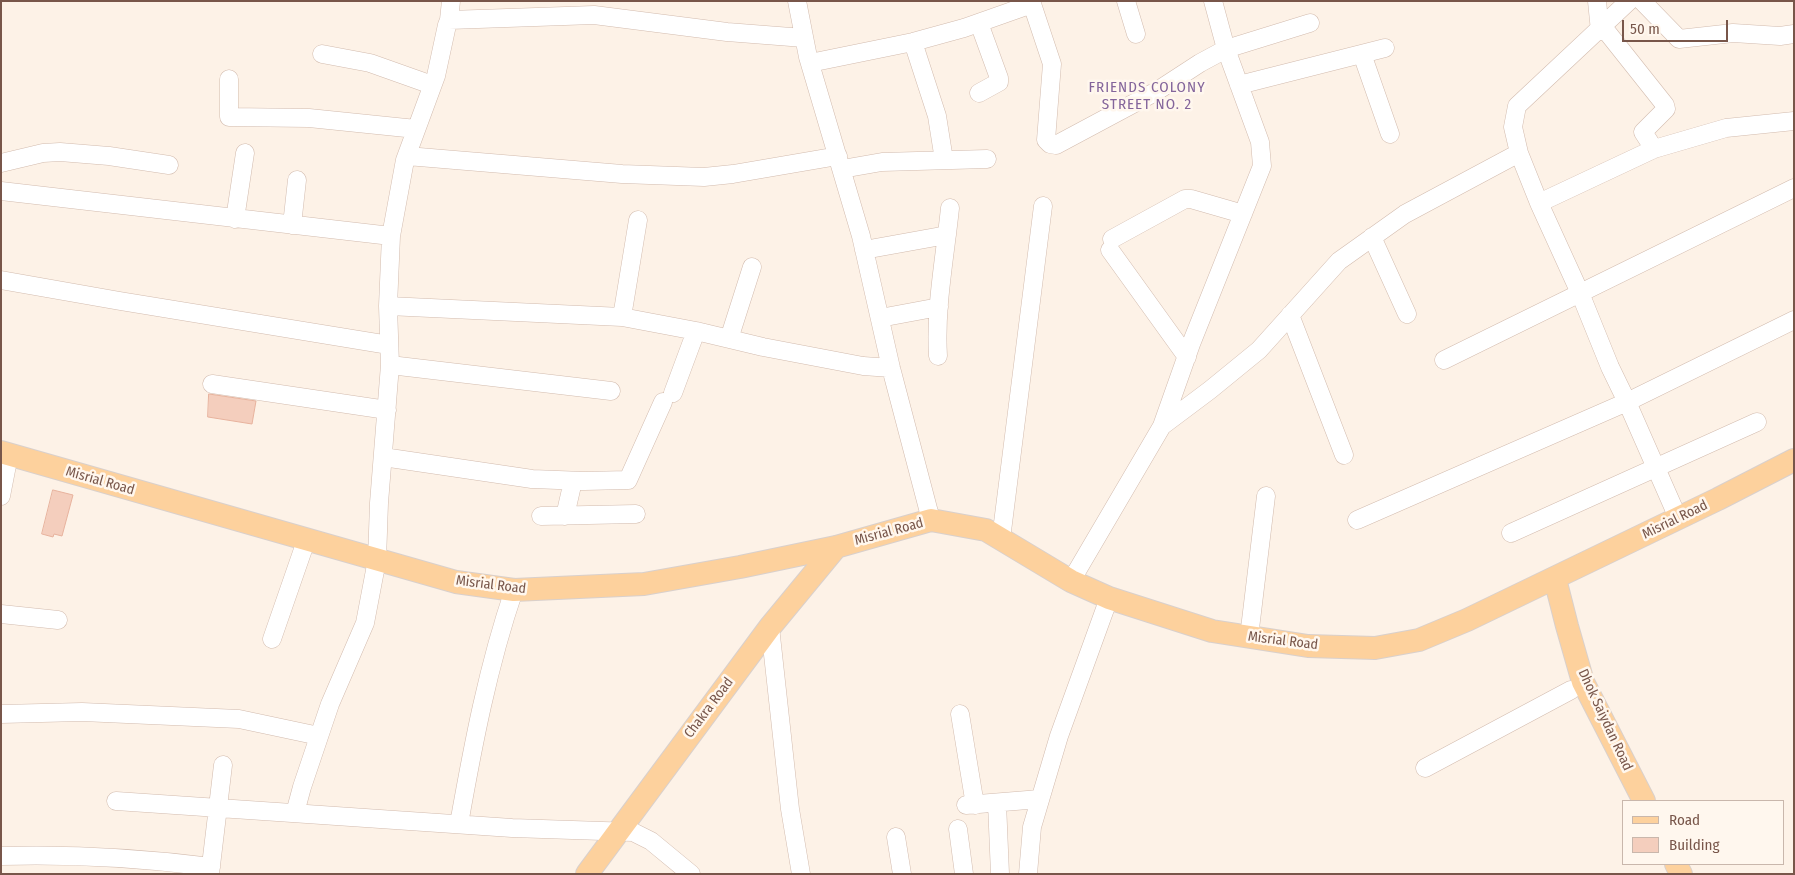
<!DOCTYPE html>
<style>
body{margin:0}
#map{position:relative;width:1795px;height:875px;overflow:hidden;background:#fdf2e7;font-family:"Fira Sans Condensed",sans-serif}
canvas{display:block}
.frame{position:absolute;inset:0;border:2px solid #78564a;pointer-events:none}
.legend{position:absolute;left:1622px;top:800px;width:162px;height:65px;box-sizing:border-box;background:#fff7ee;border:1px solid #c9b7ac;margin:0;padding:6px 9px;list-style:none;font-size:15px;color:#78564a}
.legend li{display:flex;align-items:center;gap:10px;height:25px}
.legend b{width:25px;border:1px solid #c9b7ac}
.scale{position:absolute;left:1622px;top:20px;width:106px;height:22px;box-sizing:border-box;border:2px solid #78564a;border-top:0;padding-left:6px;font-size:15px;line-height:18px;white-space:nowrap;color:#78564a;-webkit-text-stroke:4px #fff7ee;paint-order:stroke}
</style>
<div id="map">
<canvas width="1795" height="875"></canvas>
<div class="frame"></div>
<ul class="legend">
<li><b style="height:6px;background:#fdd19d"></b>Road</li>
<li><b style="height:14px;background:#f4cebd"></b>Building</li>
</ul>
<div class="scale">50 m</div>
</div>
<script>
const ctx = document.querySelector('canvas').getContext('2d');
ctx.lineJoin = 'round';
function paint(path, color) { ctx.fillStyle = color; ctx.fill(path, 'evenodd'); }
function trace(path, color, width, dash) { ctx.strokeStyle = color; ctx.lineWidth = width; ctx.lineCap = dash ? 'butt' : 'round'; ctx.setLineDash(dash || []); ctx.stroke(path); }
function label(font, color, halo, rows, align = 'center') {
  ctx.font = font + ' "Fira Sans Condensed",sans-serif'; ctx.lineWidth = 5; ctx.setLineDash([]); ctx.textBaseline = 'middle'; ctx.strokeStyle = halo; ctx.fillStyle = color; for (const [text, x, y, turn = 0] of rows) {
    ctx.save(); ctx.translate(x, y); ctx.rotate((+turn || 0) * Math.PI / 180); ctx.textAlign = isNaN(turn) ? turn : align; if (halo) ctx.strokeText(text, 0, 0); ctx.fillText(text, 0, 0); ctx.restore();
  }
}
const building = new Path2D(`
 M209 394 256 401 252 424 208 417Z
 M53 490 73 495 62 536 54 534 53 537 42 534Z`);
const minor = new Path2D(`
 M797 1 808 57 861 236 891 368 931 520
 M1031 1 1052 64 1046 140 1050 144 1056 145 1157 91 1200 63 1226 49 1310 23
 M1126 1 1136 34
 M1597 1 1600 31
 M1629 1 1517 106 1513 127 1519 153 1539 203 1580 293 1610 367 1627 402 1678 518
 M1642 1 1679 39 1733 33 1780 36 1794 34
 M449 20 594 15 727 32 804 38
 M979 23 999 78V82L979 93
 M1603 27 1665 105 1666 109 1643 132 1654 149
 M913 42 937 116 944 160
 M322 54 370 63 432 85
 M1362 54 1390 134
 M810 63 913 42 964 28 1032 4
 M229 79V117L309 118 416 129
 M1239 85 1385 48
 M407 156 622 174 704 177 733 174 838 156
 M1 163 43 153 60 152 109 156 169 165
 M842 169 882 162 987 159
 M1 191 391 236
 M1539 203 1654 149 1726 128 1794 121
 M235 219 245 153
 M292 225 297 180
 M1372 237 1407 314
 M1112 239 1185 199H1191L1243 214
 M864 250 947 235
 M1110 250 1187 357
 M1 280 120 301 389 345
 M388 306 622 317 696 331 763 347 863 366 891 368
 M1290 315 1344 455
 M622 317 638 220
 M880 318 939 307
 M729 339 752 267
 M938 356C935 307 945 257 950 208
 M1444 360 1794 188
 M390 365 611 391
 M212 384 387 410
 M673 393 696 331
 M1162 426 1210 390 1259 350 1339 261 1405 214 1519 153
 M383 457 532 479 584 481 628 480 663 402
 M1 496 9 455
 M541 516 636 514
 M565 516 573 481
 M1357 520 1627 402 1794 320
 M1511 533 1757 422
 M1001 539 1043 206
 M1071 581 1162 426 1191 344 1262 166 1260 142 1226 49 1213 1
 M1 614 58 620
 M770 627 790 809 801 874
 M1249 637 1266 496
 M272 639 307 538
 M1 714 82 712 239 719 319 736
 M960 714 975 805
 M1425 768 1571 690
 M116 801 512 828 633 832 651 841 691 874
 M997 803 1000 874
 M966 805 1040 799
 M295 813 302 787 330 704 365 623 377 560 379 503 390 365 388 306 391 236 405 160 436 76 447 25 449 20 451 1
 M459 824C473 745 488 666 514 590
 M958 829 964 874
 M896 837 902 874
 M1 856C72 854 141 858 211 867
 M210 874 223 765
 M1028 874 1032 827 1059 736 1109 598`);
const major = new Path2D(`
 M1 452 456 582 514 590 644 584 740 567 836 547 931 520 986 530 1071 581 1109 598 1212 631 1308 646 1375 648 1419 640 1467 620 1718 499 1794 460
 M1555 579 1567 626 1583 682 1644 801
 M1676 864 1681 874
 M587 874 770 627 836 547`);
const streetNames = [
 ["Misrial Road",100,481,16],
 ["Misrial Road",1675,520,-26],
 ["Misrial Road",889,532,-15],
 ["Misrial Road",491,585,7],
 ["Misrial Road",1283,641,7],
 ["Chakra Road",709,708,-53],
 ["Dhok Saiydan Road",1605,720,65]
];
const neighbourhoodNames = [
 ["FRIENDS COLONY",1147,88],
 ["STREET NO. 2",1147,105]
];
paint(building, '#f4cebd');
trace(building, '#e7b29d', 1);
trace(minor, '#d2bbae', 19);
trace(major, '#d9d0cc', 24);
trace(minor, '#fff', 18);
trace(major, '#fdd19d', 22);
label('14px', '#78564a', '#fff7ee', streetNames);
ctx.letterSpacing = '1px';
label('15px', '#84659b', '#fff7ee', neighbourhoodNames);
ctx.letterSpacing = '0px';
</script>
